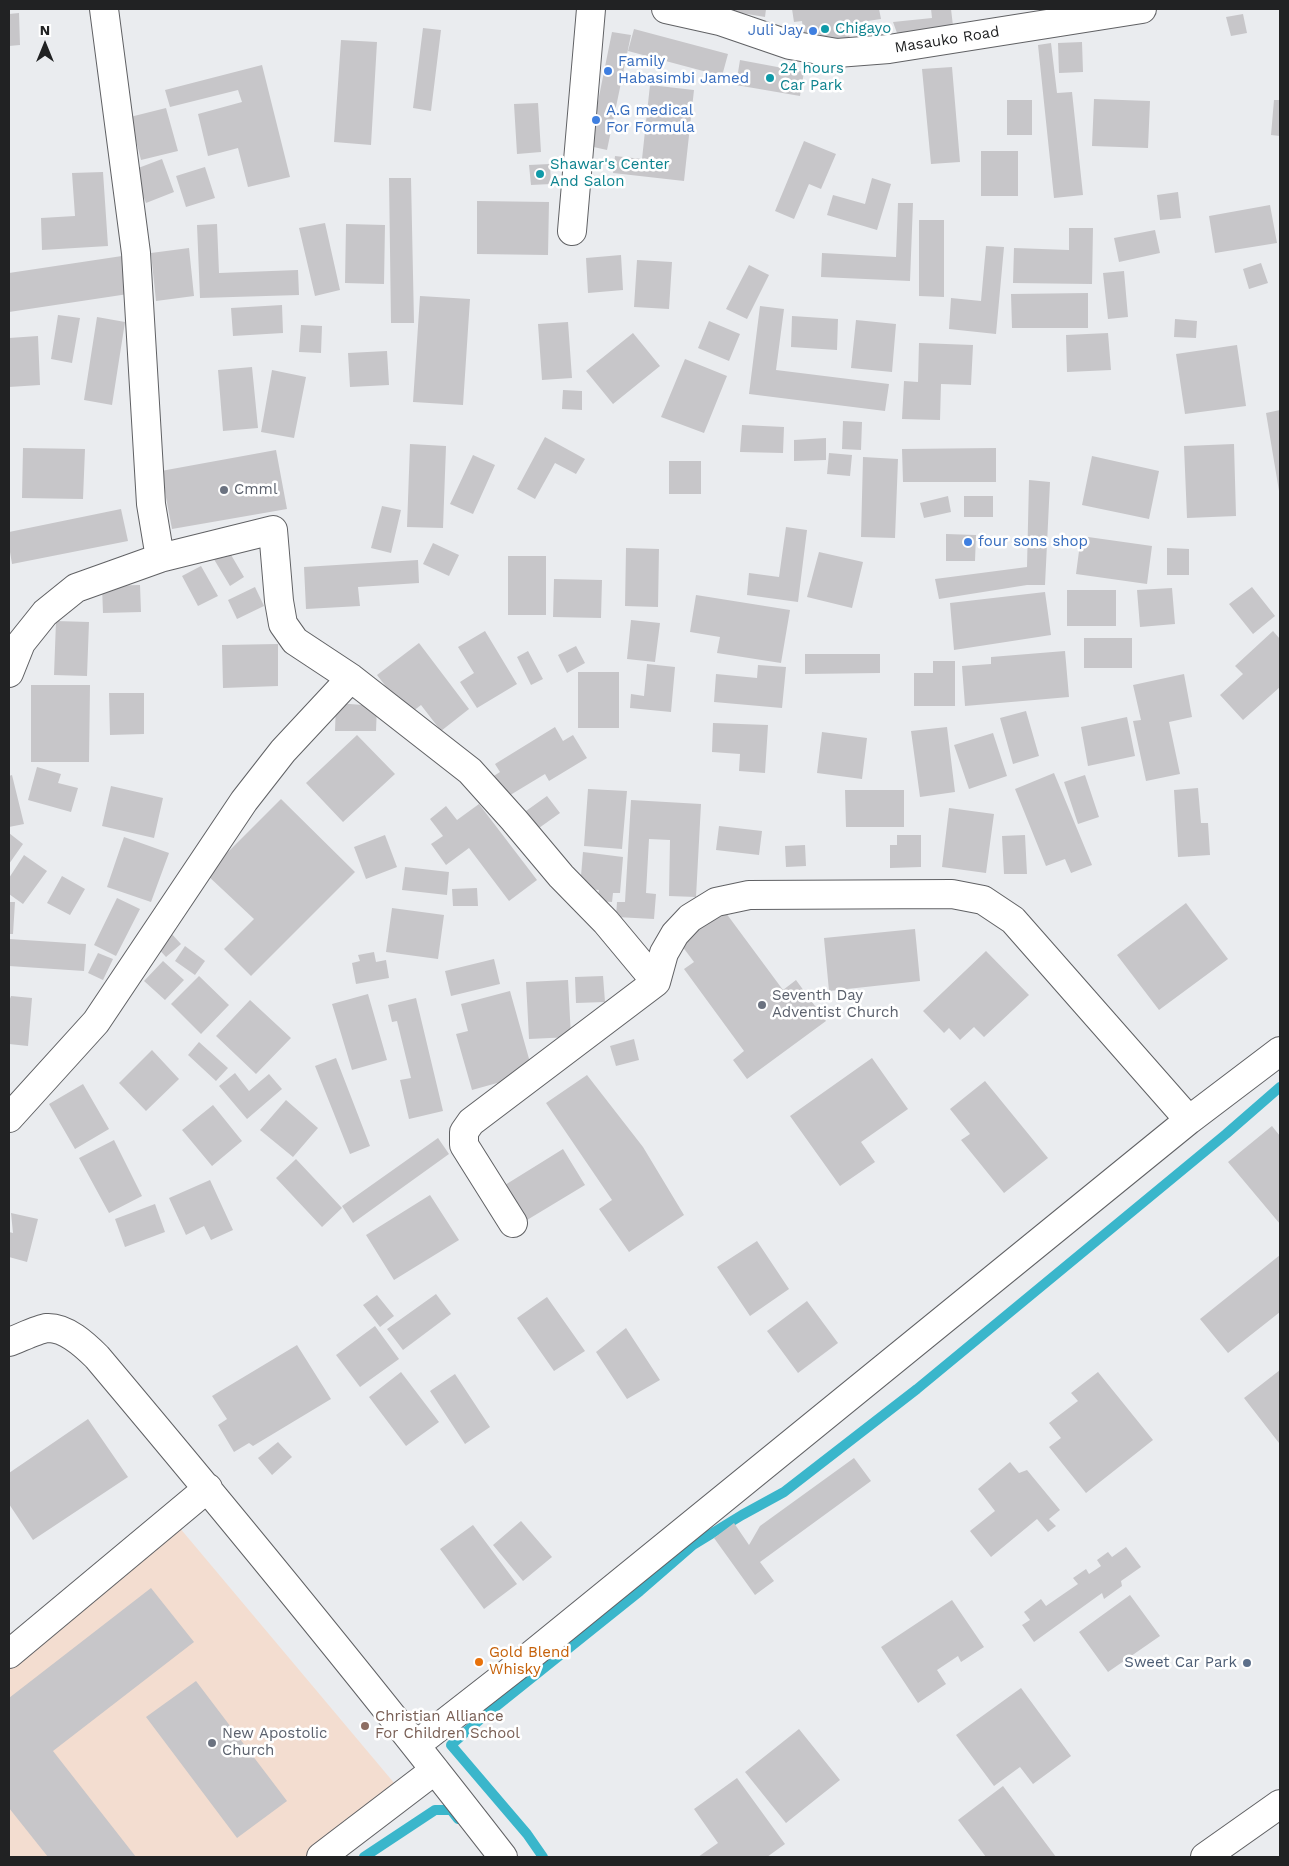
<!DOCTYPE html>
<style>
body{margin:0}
#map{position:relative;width:1289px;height:1866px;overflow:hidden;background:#eaecef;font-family:"Work Sans",sans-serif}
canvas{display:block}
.frame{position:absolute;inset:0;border:10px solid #212223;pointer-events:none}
.north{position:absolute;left:20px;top:20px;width:50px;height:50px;-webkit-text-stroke:4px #fff;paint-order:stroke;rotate:0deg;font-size:14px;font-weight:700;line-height:20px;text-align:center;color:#212223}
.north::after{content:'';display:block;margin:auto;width:18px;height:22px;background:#212223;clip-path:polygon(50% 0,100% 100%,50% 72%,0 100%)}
</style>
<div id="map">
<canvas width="1289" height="1866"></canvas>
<div class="frame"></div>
<div class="north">N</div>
</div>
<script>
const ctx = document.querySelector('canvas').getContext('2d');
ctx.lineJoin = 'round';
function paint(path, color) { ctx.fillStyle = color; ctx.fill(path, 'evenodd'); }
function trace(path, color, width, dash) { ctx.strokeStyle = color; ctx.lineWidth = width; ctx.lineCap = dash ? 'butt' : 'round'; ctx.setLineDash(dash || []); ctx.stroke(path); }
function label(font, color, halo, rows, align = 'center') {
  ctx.font = font + ' "Work Sans",sans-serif'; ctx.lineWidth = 5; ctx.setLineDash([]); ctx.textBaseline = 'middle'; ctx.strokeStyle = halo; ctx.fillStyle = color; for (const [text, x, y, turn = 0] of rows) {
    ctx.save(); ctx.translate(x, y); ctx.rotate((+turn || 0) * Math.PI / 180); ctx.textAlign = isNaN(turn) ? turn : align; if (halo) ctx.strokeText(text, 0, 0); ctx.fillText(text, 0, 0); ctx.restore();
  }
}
const education = new Path2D(`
 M179 1527 400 1790 313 1857H9V1653Z`);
const stream = new Path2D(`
 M364 1857 435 1810H451L458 1819
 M543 1857 527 1834 451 1745 484 1716 640 1591 693 1545 742 1515 784 1492 917 1389 1226 1134 1280 1087`);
const building = new Path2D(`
 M717 9H766L765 17Z
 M792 9H879L881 19 847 24 850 39 821 43 820 34 804 37 802 21 794 22Z
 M931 9H951L953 26 897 33 893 22 932 18Z
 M19 13 20 45 9 46V14Z
 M1243 14 1247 33 1231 36 1226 17Z
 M423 28 441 30 431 111 413 108Z
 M634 29 728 54 722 76 628 51Z
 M612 32 631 35 607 150 589 146Z
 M341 40 377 42 371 145 334 142Z
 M1082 42 1083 72 1059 73 1058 43Z
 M1051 43 1057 93 1072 92 1083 195 1054 198 1038 45Z
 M740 60 804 72 800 96 736 85Z
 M262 65 290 177 248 187 238 148 208 156 198 114 242 102 238 90 170 107 165 90Z
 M952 67 960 162 931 164 922 69Z
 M650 85 694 90 684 181 613 173 615 156 642 159Z
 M1094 99 1150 101 1148 148 1092 146Z
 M1007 100H1032V135H1007Z
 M1274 100H1280V136L1271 135Z
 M538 103 541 152 517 154 514 104Z
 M166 108 178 151 141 160 130 117Z
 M804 141 836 154 821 189 809 184 794 219 775 211Z
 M981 151H1018V196H981Z
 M162 159 174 192 146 203 133 170Z
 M550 164 551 184 531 185 529 165Z
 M205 167 215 198 186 207 176 176Z
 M103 172 108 246 42 250 41 218 75 216 72 173Z
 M389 178H411L414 323H391Z
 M872 178 891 184 877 230 827 215 833 195 865 204Z
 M1178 192 1181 218 1160 220 1157 195Z
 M477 201 549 202 548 255 477 254Z
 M898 203H913L910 281 821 277 822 253 896 257Z
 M1270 205 1277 243 1215 253 1209 216Z
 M919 220H944V297L919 296Z
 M325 223 340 290 315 296 299 228Z
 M217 224 219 273 298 270 299 295 200 298 197 225Z
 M346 224 385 225 384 284 345 283Z
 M1069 228H1093L1092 284 1013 283 1014 248 1069 250Z
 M1155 230 1160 253 1119 262 1114 238Z
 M986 246 1004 247 996 334 949 329 951 298 981 301Z
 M189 248 194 296 156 301 151 253Z
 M621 255 623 290 588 293 586 258Z
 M122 256 128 294 9 312V273Z
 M637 260 672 262 669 309 634 307Z
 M1261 263 1268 283 1249 289 1243 269Z
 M749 265 769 275 747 319 726 309Z
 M1124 271 1128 317 1108 319 1103 273Z
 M1088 293V328H1012L1011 294Z
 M420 296 470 299 463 405 413 402Z
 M282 305 283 333 233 336 231 308Z
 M760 306 784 309 776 370 889 384 885 411 749 394Z
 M58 315 80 318 72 363 51 359Z
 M792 316 838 319 837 350 791 347Z
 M97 317 125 322 112 405 84 400Z
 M1175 319 1197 321 1196 338 1174 337Z
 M856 320 896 324 892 372 851 368Z
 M709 321 740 334 729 361 698 348Z
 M568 322 572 378 542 380 538 324Z
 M301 325 322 326 321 353 299 352Z
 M633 333 660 366 613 404 586 371Z
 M1108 333 1111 370 1067 372 1066 335Z
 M38 336 40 385 9 387V338Z
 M919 343 973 345 971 385 941 384 940 420 902 419 904 381 918 382Z
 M1237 345 1246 406 1185 414 1176 354Z
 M387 351 389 385 350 387 348 353Z
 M685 359 727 376 704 433 661 417Z
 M252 367 258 428 223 431 218 370Z
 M272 370 306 377 294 438 261 432Z
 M563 390 582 391V410L562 409Z
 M1280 410V491H1279L1266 413Z
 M843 421 862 422 861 450 842 449Z
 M742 425 784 427 783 453 740 452Z
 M545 437 585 459 576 474 555 463 535 499 517 489Z
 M826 438V460L794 461V440Z
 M410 444 446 446 443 528 407 527Z
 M1234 444 1236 516 1187 518 1184 446Z
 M23 448 85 449 83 499 22 498Z
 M996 448V482H903L902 449Z
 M276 450 287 509 172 529 161 471Z
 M829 453 852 455 850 476 827 474Z
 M473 455 495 465 473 514 450 504Z
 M1092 456 1159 471 1149 519 1082 505Z
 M863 457 898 459 895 538 861 537Z
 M669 461H701V494H669Z
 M1029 480 1050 482 1045 585H1027L939 599 935 579 1027 567Z
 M948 496 951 512 924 518 920 503Z
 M964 496H993V517H964Z
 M382 506 401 510 391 553 371 548Z
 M121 509 128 541 12 564 9 546V532Z
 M786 527 807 530 798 602 747 595 749 573 779 577Z
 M946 534 976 535 975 561H946Z
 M1081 536 1152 546 1147 584 1076 574Z
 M433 543 459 555 449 576 423 564Z
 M227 548 244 577 230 586 212 556Z
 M626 548 659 549 658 607 625 606Z
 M1167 548 1189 549V575H1167Z
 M819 552 863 562 852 608 807 597Z
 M508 556H546V615H508Z
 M418 560 419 583 358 587 360 606 306 609 304 567Z
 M201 566 218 596 198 606 182 576Z
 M554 579 602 580 601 618 553 617Z
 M140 585 141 612 103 613 102 586Z
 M255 587 264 606 237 619 228 600Z
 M1252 587 1275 616 1253 634 1229 604Z
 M1172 588 1175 624 1140 627 1137 590Z
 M1067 590H1116V626H1067Z
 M1045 592 1051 635 954 650 950 603Z
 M696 595 790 610 781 663 717 653 720 637 690 632Z
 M631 620 660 623 655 662 627 659Z
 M56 621 89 622 87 676 54 675Z
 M485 631 517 684 477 708 460 682 474 673 458 647Z
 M1273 631 1280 639V687L1243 720 1220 695 1243 674 1235 666Z
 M1084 638H1132V668H1084Z
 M419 643 469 709 441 731 421 705 408 715 377 675Z
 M278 644V686L223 688 222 645Z
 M576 646 585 663 567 673 558 655Z
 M528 651 543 679 531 685 517 657Z
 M1065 651 1069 697 965 706 962 666 991 664V657Z
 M805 654H880V673L805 674Z
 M933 661H955V706H914V673H933Z
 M647 664 675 667 671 712 630 708 631 694 644 696Z
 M758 665 786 667 782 708 714 702 716 674 757 678Z
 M578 672H619V728H578Z
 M1184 674 1192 717 1169 722 1180 774 1146 781 1133 721 1141 720 1133 685Z
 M31 685H90L89 762H31Z
 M109 693H144V734L110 735Z
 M336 703 377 706 376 731H335Z
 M1026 711 1039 756 1013 764 1000 718Z
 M1127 717 1135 756 1088 766 1081 727Z
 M713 723 768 725 765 773 739 771 740 754 712 752Z
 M555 727 563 741 573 735 587 758 549 781 545 774 502 800 489 779 500 772 495 764Z
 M947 727 955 792 920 797 911 731Z
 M822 732 867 738 862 779 817 773Z
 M993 733 1007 776 969 789 954 745Z
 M357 735 395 774 343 822 306 783Z
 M37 767 61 774 58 783 78 788 71 812 28 800Z
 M1054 773 1092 865 1071 873 1065 859 1046 866 1015 789Z
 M12 775 24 824 9 827V776Z
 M1085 775 1099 817 1078 824 1064 782Z
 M111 786 163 798 154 838 102 826Z
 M1198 788 1201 823H1208L1210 855 1178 857 1174 790Z
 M588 789 627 791 622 849 584 846Z
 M845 790H904V827H846Z
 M547 796 560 813 532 833 519 816Z
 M281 799 355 872 251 976 224 949 254 919 206 874Z
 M631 800 701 804 696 897 669 896 670 840 649 839 646 893 656 894 654 919 616 917 617 902H625Z
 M479 804 537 880 509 901 469 848 446 865 431 844 443 836 430 819 446 806 457 820Z
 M949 808 994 814 986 873 942 867Z
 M719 826 762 831 759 855 716 850Z
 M9 833 23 844 9 864Z
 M385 835 397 867 366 879 354 847Z
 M897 835H921V867L890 868V845H897Z
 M1025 835 1027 874H1004L1002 836Z
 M124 837 169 853 151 902 107 887Z
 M805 845 806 866 786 867 785 846Z
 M583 852 623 857 620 893H613L612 902 597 901 599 890 580 888Z
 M24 855 47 871 23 904 9 894V878Z
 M405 867 449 872 447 895 402 890Z
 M62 876 85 889 70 915 47 903Z
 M477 888 478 906H453L452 889Z
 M117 898 140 909 116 956 94 945Z
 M9 902H15L13 934H9Z
 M1186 903 1228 959 1159 1010 1117 955Z
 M392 908 444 915 438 959 386 952Z
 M723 909 783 990 796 980 826 1021 747 1079 733 1060 744 1051 684 969 694 962 679 942Z
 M915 929 920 981 829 991 824 938Z
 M170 932 181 944 166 957 155 945Z
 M9 939 86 944 84 971 9 966Z
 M185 946 205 961 195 975 175 961Z
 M986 951 1029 995 984 1037 974 1027 960 1040 949 1028 944 1033 923 1011Z
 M374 952 376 962 386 960 389 978 356 984 352 963 360 961 358 955Z
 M98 953 113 959 103 980 88 973Z
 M494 959 500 984 451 996 445 971Z
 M163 961 184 980 165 1000 144 981Z
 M199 976 229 1005 201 1034 171 1004Z
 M603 976 605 1002 576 1003 575 977Z
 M568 980 571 1037 529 1039 526 982Z
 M510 991 533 1073 472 1090 456 1034 468 1031 461 1004Z
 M368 994 387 1060 352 1070 332 1004Z
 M11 996 32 998 28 1046 9 1044V1001Z
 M416 998 443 1111 409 1119 400 1080 411 1078 397 1021 392 1022 388 1005Z
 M250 1000 291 1038 256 1074 216 1036Z
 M634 1039 639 1060 616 1066 610 1046Z
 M199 1042 228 1068 216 1081 188 1055Z
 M152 1050 179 1079 146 1111 119 1083Z
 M336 1058 370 1146 350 1154 315 1066Z
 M872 1058 908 1109 861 1142 875 1162 840 1186 790 1116Z
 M235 1073 249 1091 269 1074 282 1089 247 1119 219 1086Z
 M587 1075 643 1147 684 1215 629 1252 599 1209 612 1200 546 1103Z
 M985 1081 1048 1158 1004 1193 961 1140 970 1134 950 1109Z
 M83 1084 109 1129 75 1149 49 1104Z
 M286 1100 318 1128 293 1157 260 1130Z
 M213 1105 242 1141 212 1166 182 1130Z
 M1272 1126 1280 1136V1224L1228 1162Z
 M438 1138 449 1154 353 1223 342 1206Z
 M114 1140 142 1196 109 1213 79 1158Z
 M563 1149 585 1185 527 1220 505 1185Z
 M296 1159 342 1208 322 1227 276 1178Z
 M210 1180 233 1230 211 1240 204 1226 186 1235 169 1198Z
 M430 1195 459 1240 394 1280 366 1235Z
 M155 1204 165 1232 125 1247 115 1219Z
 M11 1213 38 1219 27 1262 9 1257V1232L13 1233Z
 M757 1241 789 1289 750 1316 717 1267Z
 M1280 1255V1312L1228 1353 1200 1319Z
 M436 1294 451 1314 403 1350 387 1329Z
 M377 1295 394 1316 380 1327 363 1305Z
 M547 1297 585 1351 554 1371 517 1318Z
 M807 1301 838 1343 798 1373 767 1331Z
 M375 1326 399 1359 360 1387 336 1355Z
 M626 1328 660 1380 627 1399 596 1352Z
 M297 1345 331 1399 253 1446 249 1443 234 1452 218 1425 227 1419 212 1396Z
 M1280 1370V1442L1279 1443 1244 1398Z
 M401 1372 439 1422 406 1446 369 1397Z
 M1098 1372 1153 1440 1086 1493 1049 1447 1061 1438 1049 1423 1078 1401 1071 1393Z
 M455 1374 490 1427 465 1444 430 1391Z
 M88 1419 128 1477 33 1540 9 1504V1473Z
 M278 1442 292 1457 272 1475 258 1458Z
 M854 1458 871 1481 760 1562 774 1581 755 1595 714 1538 734 1523 749 1545 760 1526Z
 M1010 1462 1019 1473 1027 1470 1060 1510 1049 1519 1056 1526 1048 1532 1037 1519 991 1557 970 1531 995 1511 978 1489Z
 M521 1521 552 1557 523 1581 493 1545Z
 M473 1525 517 1584 484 1609 440 1549Z
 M1126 1547 1141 1567 1121 1581 1122 1586 1104 1599 1102 1593 1034 1642 1022 1625 1030 1620 1024 1612 1041 1599 1046 1606 1078 1584 1073 1578 1086 1569 1089 1574 1101 1566 1097 1560 1108 1552 1112 1557Z
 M151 1588 194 1642 53 1751 136 1857H48L9 1808V1698Z
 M1130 1595 1160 1636 1108 1672 1079 1632Z
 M952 1600 984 1647 961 1662 958 1656 937 1670 946 1684 918 1703 881 1647Z
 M196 1681 287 1801 237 1838 146 1717Z
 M1021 1688 1071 1756 1033 1784 1020 1767 994 1786 956 1735Z
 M799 1729 840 1780 786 1823 745 1772Z
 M737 1778 785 1844 767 1857H698L718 1843 694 1809Z
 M1003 1786 1056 1857H986L958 1820Z`);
const street = new Path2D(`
 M104 9 136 253 151 504 160 558
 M666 9 720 21 790 45 837 53 889 49 1142 9
 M572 231 591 9
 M9 673 21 643 45 613 76 588 160 558 273 530 279 601 283 624 295 641 351 678 470 771 514 820 561 876 606 922 656 982
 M9 1118 96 1022 244 801 283 751 351 678
 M513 1223 464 1145V1132L471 1122 656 982 664 953 675 934 690 918 716 902 749 895 952 894 983 900 1013 920 1189 1120
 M9 1342C18 1339 38 1329 47 1328 66 1327 85 1345 97 1357 236 1522 372 1688 503 1857
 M9 1654 208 1488
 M416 1745 530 1656 1189 1120 1280 1051
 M321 1857 435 1770
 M1205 1857 1280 1804`);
const markers = [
 [825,29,5,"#0f9aa8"],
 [813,31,5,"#3f7fe0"],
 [608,71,5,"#3f7fe0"],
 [770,78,5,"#0f9aa8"],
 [596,120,5,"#3f7fe0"],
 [540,174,5,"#0f9aa8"],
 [224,490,5,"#6b7280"],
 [968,542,5,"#3f7fe0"],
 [762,1005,5,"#6b7280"],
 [479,1662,5,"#e8710a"],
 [1247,1663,5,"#5c6f8a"],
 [365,1726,5,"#8d6e63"],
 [212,1743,5,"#6b7280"]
];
const cultureNames = [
 ["Chigayo",835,29],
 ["24 hours",780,69],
 ["Car Park",780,86],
 ["Shawar's Center",550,165],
 ["And Salon",550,182]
];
const shopNames = [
 ["Juli Jay",803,31,"right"],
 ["Family",618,62],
 ["Habasimbi Jamed",618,79],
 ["A.G medical",606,111],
 ["For Formula",606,128],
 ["four sons shop",978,542]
];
const streetNames = [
 ["Masauko Road",947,40,-9]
];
const worshipNames = [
 ["Cmml",234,490],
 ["Seventh Day",772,996],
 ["Adventist Church",772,1013],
 ["New Apostolic",222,1734],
 ["Church",222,1751]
];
const foodNames = [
 ["Gold Blend",489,1653],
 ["Whisky",489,1670]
];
const serviceNames = [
 ["Sweet Car Park",1237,1663]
];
const educationNames = [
 ["Christian Alliance",375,1717],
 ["For Children School",375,1734]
];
paint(education, '#f3ddd0');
trace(stream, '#3ab6cb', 10);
paint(building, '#c7c6c9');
trace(street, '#606164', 30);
trace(street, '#fff', 28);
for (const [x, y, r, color] of markers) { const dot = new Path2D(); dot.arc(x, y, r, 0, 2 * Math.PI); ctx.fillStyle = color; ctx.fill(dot); trace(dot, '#fff', 2); }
label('15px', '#0d838f', '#fff', cultureNames, 'left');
label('15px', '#366cbe', '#fff', shopNames, 'left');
label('15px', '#212223', '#fff', streetNames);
label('15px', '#5b616d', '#fff', worshipNames, 'left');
label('15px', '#c56008', '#fff', foodNames, 'left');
label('15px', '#4e5e75', '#fff', serviceNames, 'right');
label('15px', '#785e54', '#fff', educationNames, 'left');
</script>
